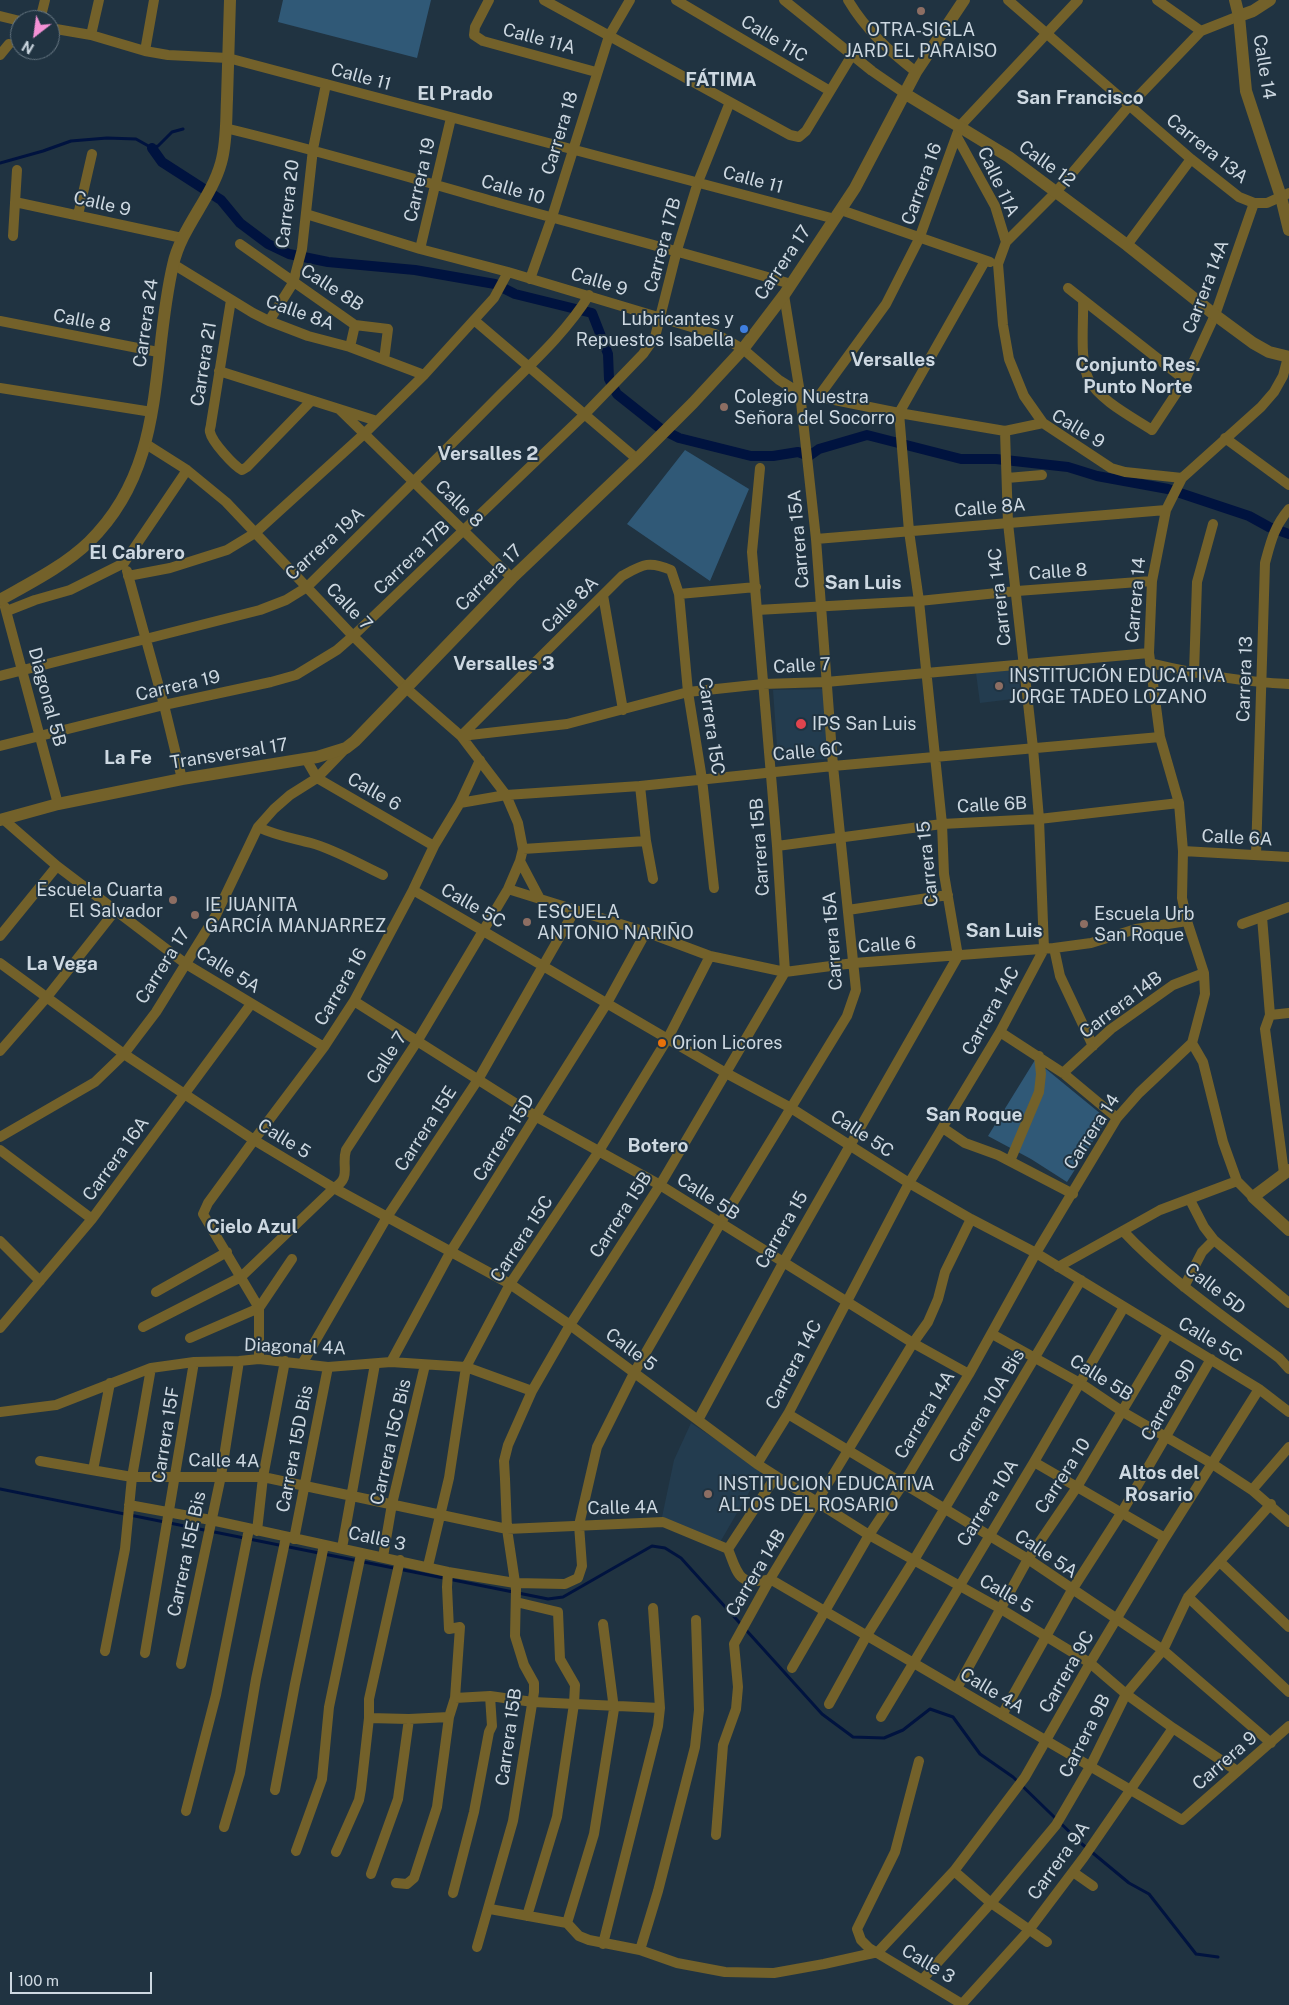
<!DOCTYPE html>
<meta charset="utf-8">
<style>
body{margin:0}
#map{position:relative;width:1289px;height:2005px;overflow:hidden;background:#203341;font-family:"Public Sans",sans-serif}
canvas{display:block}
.north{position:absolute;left:10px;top:10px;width:50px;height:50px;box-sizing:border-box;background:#203341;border:1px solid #657581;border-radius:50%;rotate:210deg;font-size:14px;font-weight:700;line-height:20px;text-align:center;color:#cdd8e1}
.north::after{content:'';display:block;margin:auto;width:18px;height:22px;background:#f391d5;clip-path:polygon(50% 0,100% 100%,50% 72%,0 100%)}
.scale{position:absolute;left:10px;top:1972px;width:142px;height:22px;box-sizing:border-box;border:2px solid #cdd8e1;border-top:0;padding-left:6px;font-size:15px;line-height:18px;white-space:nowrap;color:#cdd8e1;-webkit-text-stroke:4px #203341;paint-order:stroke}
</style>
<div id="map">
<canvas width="1289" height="2005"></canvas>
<div class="north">N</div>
<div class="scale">100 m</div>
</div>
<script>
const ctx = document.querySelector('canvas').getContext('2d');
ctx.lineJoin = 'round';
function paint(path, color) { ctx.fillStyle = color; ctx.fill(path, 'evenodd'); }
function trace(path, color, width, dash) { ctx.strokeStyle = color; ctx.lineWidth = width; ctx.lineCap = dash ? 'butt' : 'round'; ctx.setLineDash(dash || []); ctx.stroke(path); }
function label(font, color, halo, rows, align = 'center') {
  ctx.font = font + ' "Public Sans",sans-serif'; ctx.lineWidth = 4; ctx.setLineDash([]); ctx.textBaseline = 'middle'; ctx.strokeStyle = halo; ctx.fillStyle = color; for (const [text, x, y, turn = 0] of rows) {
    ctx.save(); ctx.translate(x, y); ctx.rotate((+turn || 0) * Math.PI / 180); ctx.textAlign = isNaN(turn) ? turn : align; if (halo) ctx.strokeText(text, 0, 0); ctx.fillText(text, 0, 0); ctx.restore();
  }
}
const built = new Path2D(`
 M1018 669 1021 698 980 703 976 673Z
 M823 689 829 759 778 761 773 690Z
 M691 1423 762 1470 719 1544 662 1517 674 1460Z`);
const green = new Path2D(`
 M283 0H431L417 58 278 22Z
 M685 450 749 489 710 581 627 524Z
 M1035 1060 1107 1119 1067 1182 1031 1159 988 1136Z`);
const stream = new Path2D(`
 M0 163 43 151 71 141 107 138 136 139 152 148 158 146 172 132 183 129
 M0 1489 548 1599 563 1597 652 1546 665 1548 681 1558 822 1714 853 1737 884 1738 903 1730 930 1709 953 1717 980 1754 1013 1777 1082 1844 1129 1883 1149 1894 1196 1954 1218 1957`);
const canal = new Path2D(`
 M152 148 162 162 221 200 240 223 268 244 289 254 328 262 415 270 495 284 515 294 592 313 608 354 609 379 617 394 661 429 679 438 751 456H773L798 452 809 456 819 449 867 435 961 459H996L1068 467 1097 476 1168 489 1249 516 1269 527 1289 534`);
const minor = new Path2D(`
 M489 0 475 27 474 35 483 41 596 72
 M544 0 790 135 799 137 806 131 852 55
 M676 0 830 91
 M784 0 872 71 904 93
 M848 0C865 29 889 51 916 72
 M1008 0 1191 159 1239 197 1254 203H1267L1289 193
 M1157 0 1201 31
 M0 16 20 21
 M40 20 45 0
 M50 28 91 35 145 51 168 55 228 58 835 219
 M91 35 99 0
 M145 51 154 0
 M0 55 9 44
 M225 128C317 150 408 177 499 203 597 230 694 255 791 284
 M957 137 995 206 1006 242
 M15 202 182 238
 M841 210 990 262
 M306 214 420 249 508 272 718 335 743 349 779 380 800 393 899 413 1005 431 1043 423
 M78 215 92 154
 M13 236 17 170
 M240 244 355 325 388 329 384 360
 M1127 245 1191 159
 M420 249 451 118
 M173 264 253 313 269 321 308 336 350 347 424 375
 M530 279 552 217 609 36 630 0
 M1068 288 1185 380
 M231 300 211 424C211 427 209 430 210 432 212 442 234 466 242 470L247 467 311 401
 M1083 300C1084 322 1079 361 1089 380 1099 400 1134 418 1152 430L1185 380 1215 315 1254 203
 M474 320 637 459
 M0 321 158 352
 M269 321 293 283 302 249 313 149 326 84
 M350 347 355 325
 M219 371 377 421
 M0 388 152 412
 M819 396 886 304 919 239 960 126 1078 0
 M340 410 512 578
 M1225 438 1289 485
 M1007 478 1042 475
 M1182 478 1125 472 1111 468 1043 423 1024 396 1009 359 1003 325 998 264 1006 242 1056 192 1129 106 1201 31 1239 16
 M816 539 1166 510
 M127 571 164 705 182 779
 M128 576 170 568 227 550 255 533 364 434 424 375 494 298 508 272
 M679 594 756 587
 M603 595 623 710
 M5 607 58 804
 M757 610 919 601 1017 591 1152 581
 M7 611 35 600 70 590 124 563 187 470
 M1150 663C1196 674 1242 682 1289 684
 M1194 673 1197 582 1213 524
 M0 676 260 610 286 600 307 587C371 524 435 461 498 397 528 367 567 332 589 295
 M461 736 567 724 688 692 763 684 826 682 1149 653
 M461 736 622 576C642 565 648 560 671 570L679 594 688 692 702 779 714 888
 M0 746 164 705 271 682 296 675 337 650 353 636 585 414 643 354 655 337 677 250 698 182 730 102
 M306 759 317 778 434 846
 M640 786 646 841 653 879
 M460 803 506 795 640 786 833 766 1160 737
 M3 819 57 866 186 964 324 1047
 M258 827C277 836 292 838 311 843 336 850 359 864 383 875
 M777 846 942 824 1039 819 1179 803
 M523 849 646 841
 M1183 851 1289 857
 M1256 855 1265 563C1271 541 1274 527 1289 509
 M520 861 539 897
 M508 889 646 932 710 956 785 972 854 963 1054 948 1091 943 1136 929 1187 921
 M413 890 726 1073 791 1108 909 1183 971 1219 1036 1253 1259 1389 1289 1412
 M848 910 948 895
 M1262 917 1270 1015 1265 1029 1284 1173
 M1242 924 1289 907
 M0 936 57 866
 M1054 948 1060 976 1093 1046
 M0 963 124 1054 254 1140 334 1188 510 1284 570 1325 757 1464 869 1535 1001 1609 1090 1663 1126 1694 1173 1728 1237 1771
 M354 1001 537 1117 660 1185 913 1343 969 1374
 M1270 1015 1289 1013
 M1000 1032 1063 1073 1117 1118
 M1192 1043 1203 1062 1223 1142 1237 1181 1253 1197
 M0 1051 47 997 115 911
 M1063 1073 1111 1029 1173 985 1204 973
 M943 1128 965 1143 998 1155 1073 1194
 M0 1137 95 1082 124 1054 156 1012 216 915 258 827 274 809 290 795 317 778 346 748
 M0 1150 92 1219
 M1010 1161 1039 1092 1041 1074 1039 1056
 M1190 1200 1204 1227 1214 1240 1289 1303
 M1123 1231C1169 1280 1226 1318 1279 1358L1289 1369
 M0 1241 40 1281
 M1058 1267 1160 1210 1237 1181
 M1184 1287 1202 1252 1214 1240
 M156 1292 227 1252
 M143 1327 241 1277 334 1188C352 1177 341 1167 346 1150L418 1040 508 889 520 861 523 849 518 823 506 795 461 736 406 688 353 636 226 502 187 470 146 444
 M0 1328 92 1219 251 1004
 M992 1334 1080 1383 1123 1412 1211 1463 1252 1490 1289 1522
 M190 1338 259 1308 292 1259
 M259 1359V1308L203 1214 208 1203 254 1140 324 1047 354 1001 413 890 434 846 460 803 480 760
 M391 1362 451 1251 607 1003 646 932
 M302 1364 387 1217 479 1078 575 910
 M0 1412 56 1405 151 1368 194 1362 239 1361 259 1359 328 1367 391 1362 466 1367 532 1391
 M788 1414 1028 1559 1163 1650 1271 1743
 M698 1420 783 1263 958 956 944 874 942 824 919 601 909 531 899 413 985 261
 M40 1461 132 1477H263L507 1529 663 1522 728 1549C738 1575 739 1587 770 1579L1182 1820 1289 1726
 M1034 1462 1165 1538
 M757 1464 788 1414 909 1183 1000 1032 1044 949 1039 819 1033 748 1008 523 1005 431
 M93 1470 110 1383
 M1252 1490 1289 1447
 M129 1505 211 1520 448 1572 515 1583 565 1584 578 1578 582 1566 579 1525 597 1447 634 1373 720 1224 847 1016 856 990 833 766 816 539 800 393 784 295
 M257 1531 263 1477 285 1361
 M294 1539 328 1367
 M342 1548 375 1364
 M728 1549 776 1476
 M383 1557 392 1504 425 1365
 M1220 1562 1289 1627
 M428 1566 449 1478 466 1367 510 1284 599 1151 668 1038 710 956
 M448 1572 447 1587 449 1629 460 1627 455 1698 490 1696 492 1726 489 1732 474 1812 453 1893
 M1188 1597 1289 1692
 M516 1602 558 1612 560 1659 575 1685 574 1704 557 1817 527 1916
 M105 1651 125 1549 132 1477 151 1368
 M145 1653 194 1362
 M181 1664 221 1476 239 1361
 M792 1668 869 1535 903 1484 969 1374 1036 1253 1117 1118 1139 1093 1192 1043 1205 994 1204 973 1187 921 1182 898 1183 851 1179 803 1160 737 1149 653 1152 581 1166 510 1182 478 1261 407 1274 392 1283 376 1288 357
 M957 1688 1028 1559 1077 1487 1168 1334
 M490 1696 533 1702 660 1708
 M829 1704 867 1635 914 1560 1081 1280
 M1002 1715 1072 1590 1122 1512 1211 1359
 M881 1717 1034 1462 1124 1307
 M369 1718 409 1719 449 1717
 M919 1761 895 1852 857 1929 861 1940 869 1948 962 2004 1029 1930 1084 1857 1173 1728
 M275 1790 295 1684 324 1545
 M186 1811 216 1695 249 1529
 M224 1827 240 1773 256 1679 286 1537
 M716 1835 723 1745 736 1709 738 1687 734 1644 770 1579 913 1343 928 1322 938 1299 945 1272 971 1219
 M296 1851 322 1779 329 1707 361 1554
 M336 1852 359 1800 361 1789 369 1718V1699L400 1560
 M954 1871 991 1903 1047 1942
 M1073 1872 1093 1886
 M371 1874 398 1799 409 1719
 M396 1883 407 1884 414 1878 437 1807 449 1717 455 1698
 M490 1909 567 1923 579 1936 589 1940 640 1950 677 1963 725 1972 774 1973 824 1964 878 1952
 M567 1923 594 1834 614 1709 603 1624
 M603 1944 658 1726 660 1708 653 1608
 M477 1947 513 1821 534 1692V1683L524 1665 515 1636 516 1589 507 1529 505 1479 504 1461 508 1445 532 1391 570 1325 660 1185 785 972 777 846 752 552 760 468
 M640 1950 658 1891 695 1747 699 1710 696 1620
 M878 1952 954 1871 1025 1777 1090 1663 1165 1538 1259 1389
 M922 1980 991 1903 1056 1825 1091 1765 1126 1694 1163 1650 1188 1597 1271 1504`);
const tertiary = new Path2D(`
 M1235 0 1239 16 1246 91 1281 197 1289 230
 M1239 16 1253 11 1270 0
 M904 93 1009 157 1127 245 1215 315 1253 343 1269 352 1289 357
 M0 600C30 583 64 566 89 542 168 465 150 363 173 265 181 228 211 199 221 163 227 142 226 119 227 99 228 66 229 33 230 0
 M0 820 58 804 182 779 317 757 346 748 355 741 512 578 637 459 693 403 743 349 784 295 855 188 916 72 964 0
 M1289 1170 1253 1197 1289 1230`);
const markers = [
 [921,11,5,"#8d6e63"],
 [744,329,5,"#3f7fe0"],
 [724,407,5,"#8d6e63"],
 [999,686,5,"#8d6e63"],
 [801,724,6,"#e0444e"],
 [173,900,5,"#8d6e63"],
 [195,915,5,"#8d6e63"],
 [527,922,5,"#8d6e63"],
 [1084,924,5,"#8d6e63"],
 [662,1043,5,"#e8710a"],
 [708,1494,5,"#8d6e63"]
];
const poiNames = [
 ["OTRA-SIGLA",921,30,"center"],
 ["JARD EL PARAISO",921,51,"center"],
 ["Lubricantes y",734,319,"right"],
 ["Repuestos Isabella",734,340,"right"],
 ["Colegio Nuestra",734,397],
 ["Señora del Socorro",734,418],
 ["INSTITUCIÓN EDUCATIVA",1009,676],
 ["JORGE TADEO LOZANO",1009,697],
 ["IPS San Luis",812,724],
 ["Escuela Cuarta",163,890,"right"],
 ["El Salvador",163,911,"right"],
 ["IE JUANITA",205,905],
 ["GARCÍA MANJARREZ",205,926],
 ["ESCUELA",537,912],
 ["ANTONIO NARIÑO",537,933],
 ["Escuela Urb",1094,914],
 ["San Roque",1094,935],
 ["Orion Licores",672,1043],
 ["INSTITUCION EDUCATIVA",718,1484],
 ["ALTOS DEL ROSARIO",718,1505]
];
const streetNames = [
 ["Calle 11A",539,39,15],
 ["Calle 11C",774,39,31],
 ["Calle 14",1264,67,81],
 ["Calle 11",361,77,15],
 ["Carrera 18",560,133,-73],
 ["Carrera 13A",1207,149,39],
 ["Calle 12",1047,164,36],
 ["Carrera 19",420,180,-77],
 ["Calle 11",753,180,15],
 ["Calle 11A",998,182,65],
 ["Carrera 16",922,184,-70],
 ["Calle 10",513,190,16],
 ["Calle 9",102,204,13],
 ["Carrera 20",288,204,-83],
 ["Carrera 17B",663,245,-75],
 ["Carrera 17",783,263,-56],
 ["Calle 9",599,282,17],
 ["Carrera 14A",1206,287,-69],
 ["Calle 8B",332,288,33],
 ["Calle 8A",300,313,20],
 ["Calle 8",82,321,11],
 ["Carrera 24",146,323,-82],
 ["Carrera 21",204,364,-81],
 ["Calle 9",1078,429,31],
 ["Calle 8",459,504,44],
 ["Calle 8A",990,508,-5],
 ["Carrera 15A",799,539,-95],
 ["Carrera 19A",325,544,-42],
 ["Carrera 17B",412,558,-44],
 ["Calle 8",1058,572,-4],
 ["Carrera 17",489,578,-45],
 ["Carrera 14C",1000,597,-96],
 ["Carrera 14",1136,600,-85],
 ["Calle 8A",570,605,-45],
 ["Calle 7",349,607,46],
 ["Calle 7",802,666,-3],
 ["Carrera 13",1245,679,-88],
 ["Carrera 19",178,686,-13],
 ["Diagonal 5B",47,697,75],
 ["Carrera 15C",711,726,82],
 ["Calle 6C",808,752,-5],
 ["Transversal 17",229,754,-9],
 ["Calle 6",374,792,30],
 ["Calle 6B",992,805,-3],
 ["Calle 6A",1237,838,3],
 ["Carrera 15B",760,847,-94],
 ["Carrera 15",928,864,-96],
 ["Calle 5C",473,906,30],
 ["Carrera 15A",833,941,-94],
 ["Calle 6",887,945,-4],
 ["Carrera 17",163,966,-58],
 ["Calle 5A",228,970,32],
 ["Carrera 16",341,987,-60],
 ["Carrera 14B",1121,1005,-37],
 ["Carrera 14C",991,1011,-61],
 ["Calle 7",387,1058,-57],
 ["Carrera 15E",426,1129,-57],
 ["Carrera 14",1092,1132,-57],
 ["Calle 5C",862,1134,33],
 ["Carrera 15D",504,1138,-58],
 ["Calle 5",284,1139,32],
 ["Carrera 16A",116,1159,-54],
 ["Calle 5B",708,1197,33],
 ["Carrera 15B",621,1215,-57],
 ["Carrera 15",782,1230,-60],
 ["Carrera 15C",522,1239,-57],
 ["Calle 5D",1215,1289,38],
 ["Calle 5C",1210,1340,31],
 ["Diagonal 4A",295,1347,2],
 ["Calle 5",631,1350,37],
 ["Carrera 14C",794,1365,-62],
 ["Calle 5B",1101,1378,32],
 ["Carrera 9D",1169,1400,-60],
 ["Carrera 10A Bis",987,1406,-59],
 ["Carrera 14A",925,1415,-59],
 ["Carrera 15F",166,1435,-81],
 ["Carrera 15C Bis",391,1442,-77],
 ["Carrera 15D Bis",295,1449,-79],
 ["Calle 4A",224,1461,1],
 ["Carrera 10",1063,1476,-57],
 ["Carrera 10A",988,1503,-58],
 ["Calle 4A",623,1508,-1],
 ["Calle 3",377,1539,12],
 ["Carrera 15E Bis",187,1554,-78],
 ["Calle 5A",1046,1554,34],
 ["Carrera 14B",756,1573,-59],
 ["Calle 5",1006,1594,30],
 ["Carrera 9C",1067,1672,-60],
 ["Calle 4A",992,1691,31],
 ["Carrera 9B",1085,1736,-63],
 ["Carrera 15B",509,1737,-82],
 ["Carrera 9",1225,1761,-41],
 ["Carrera 9A",1059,1861,-54],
 ["Calle 3",928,1964,31]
];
const neighbourhoodNames = [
 ["FÁTIMA",721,80],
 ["El Prado",455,94],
 ["San Francisco",1080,98],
 ["Versalles",893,360],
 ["Conjunto Res.",1138,365],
 ["Punto Norte",1138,387],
 ["Versalles 2",488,454],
 ["El Cabrero",137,553],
 ["San Luis",863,583],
 ["Versalles 3",504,664],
 ["La Fe",128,758],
 ["San Luis",1004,931],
 ["La Vega",62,964],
 ["San Roque",974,1115],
 ["Botero",658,1146],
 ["Cielo Azul",252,1227],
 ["Altos del",1159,1473],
 ["Rosario",1159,1495]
];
paint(built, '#233c4f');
paint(green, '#305977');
trace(stream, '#00133f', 3);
trace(canal, '#00133f', 10);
trace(minor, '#73612a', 10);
trace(tertiary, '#73612a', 12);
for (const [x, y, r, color] of markers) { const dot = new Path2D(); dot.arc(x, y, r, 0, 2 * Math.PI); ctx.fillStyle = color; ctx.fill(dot); trace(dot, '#203341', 2); }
label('18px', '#cdd8e1', '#203341', poiNames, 'left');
label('18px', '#cdd8e1', '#203341', streetNames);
label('bold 19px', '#cdd8e1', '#203341', neighbourhoodNames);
</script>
